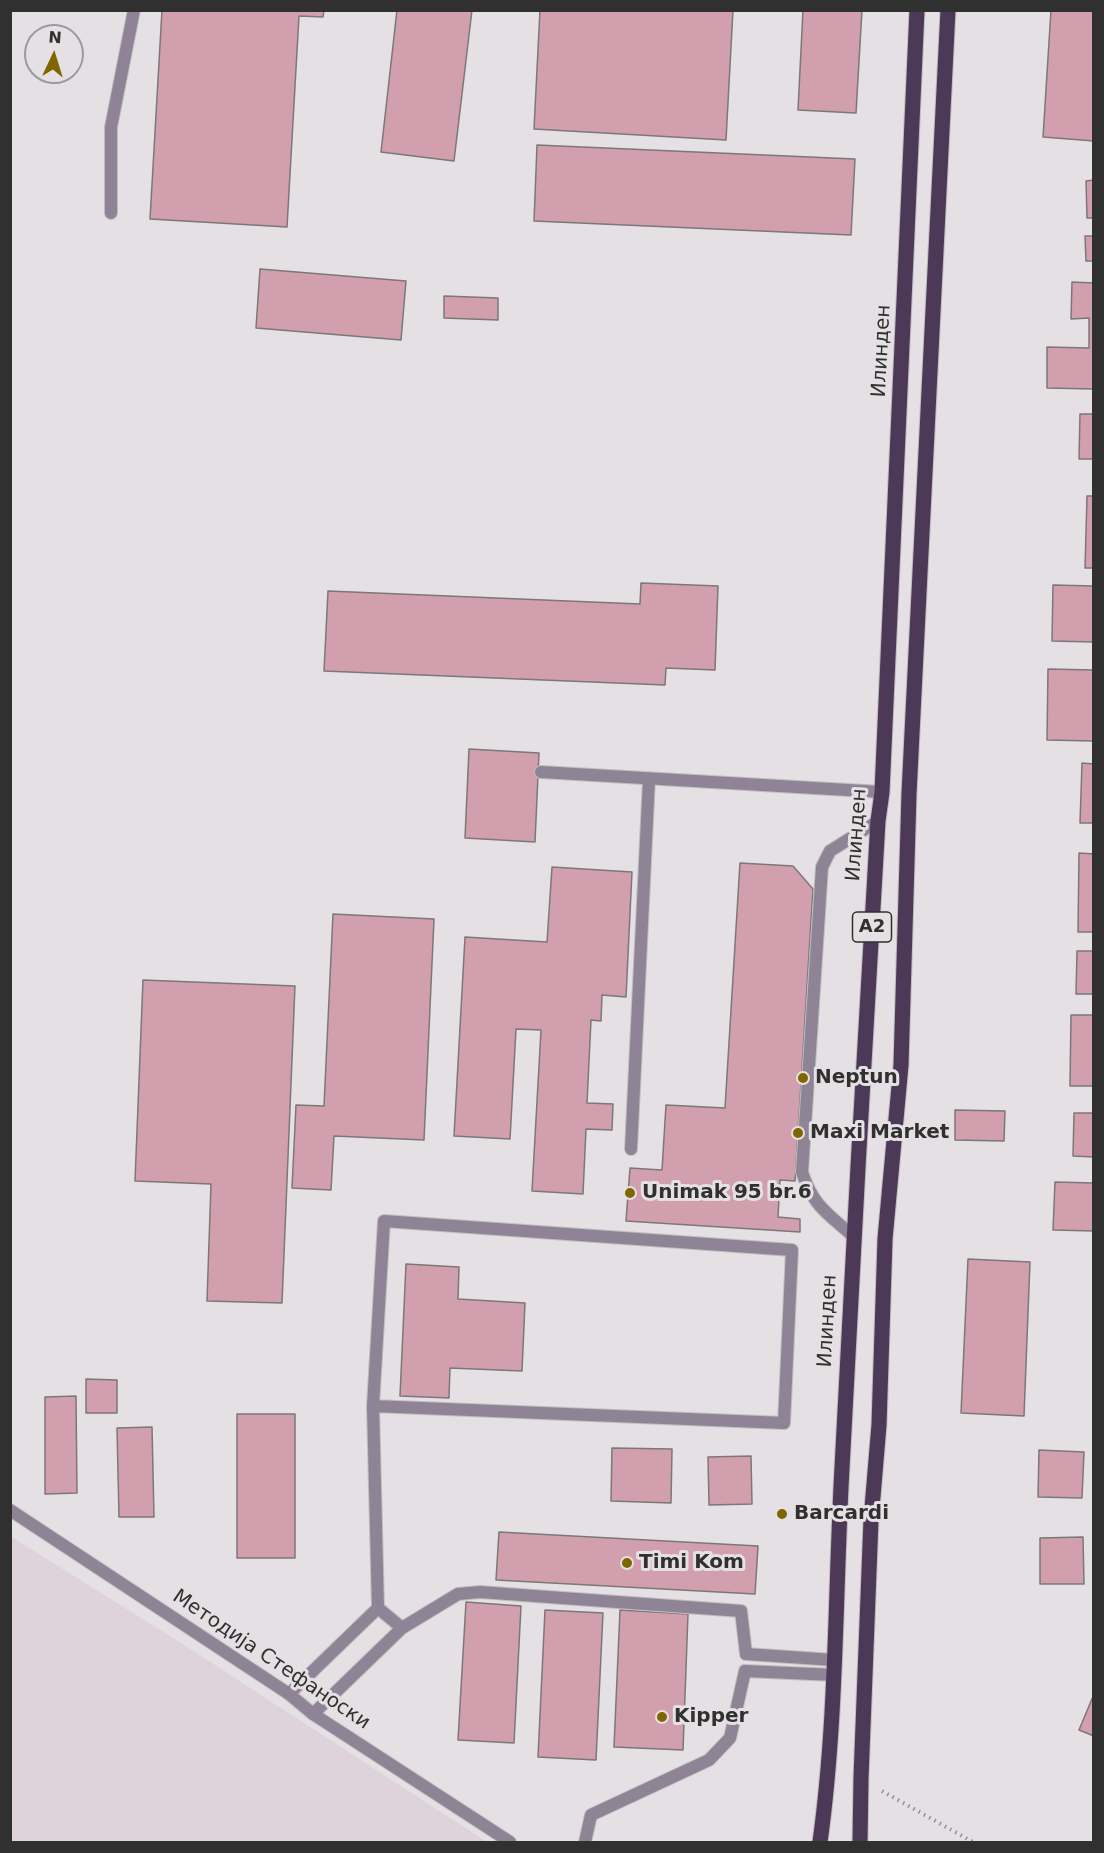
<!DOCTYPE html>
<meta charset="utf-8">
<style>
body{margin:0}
#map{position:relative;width:1104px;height:1853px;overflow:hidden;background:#e5e0e3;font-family:"DejaVu Sans",sans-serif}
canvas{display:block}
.frame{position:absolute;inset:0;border:12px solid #313031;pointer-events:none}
.north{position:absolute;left:24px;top:24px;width:60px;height:60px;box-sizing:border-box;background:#e5e0e3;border:2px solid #9d9a9c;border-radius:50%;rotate:4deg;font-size:16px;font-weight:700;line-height:24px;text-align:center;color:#313031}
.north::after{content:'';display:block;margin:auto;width:21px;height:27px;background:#7f6700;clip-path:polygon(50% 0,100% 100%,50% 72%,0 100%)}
</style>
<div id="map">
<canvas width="1104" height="1853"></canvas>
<div class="frame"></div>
<div class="north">N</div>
</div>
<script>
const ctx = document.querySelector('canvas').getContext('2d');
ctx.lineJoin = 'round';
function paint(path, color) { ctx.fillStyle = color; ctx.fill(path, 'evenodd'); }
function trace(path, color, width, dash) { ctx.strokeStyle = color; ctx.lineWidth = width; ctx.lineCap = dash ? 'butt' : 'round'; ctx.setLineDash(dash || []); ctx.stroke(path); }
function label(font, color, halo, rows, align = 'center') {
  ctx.font = font + ' "DejaVu Sans",sans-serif'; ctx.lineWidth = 6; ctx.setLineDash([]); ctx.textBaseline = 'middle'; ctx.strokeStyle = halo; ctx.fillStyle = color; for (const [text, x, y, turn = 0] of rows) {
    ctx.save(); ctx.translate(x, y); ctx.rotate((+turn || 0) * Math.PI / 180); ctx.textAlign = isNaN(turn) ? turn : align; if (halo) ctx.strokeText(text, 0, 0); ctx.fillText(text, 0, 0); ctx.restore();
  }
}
const built = new Path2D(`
 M10 1536 181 1643 487 1842H11Z`);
const building = new Path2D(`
 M162 10H324L323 17 299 16 287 227 150 219Z
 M397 10H472L454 161 381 152Z
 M540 10H733L726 140 534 129Z
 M803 10H862L856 113 798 110Z
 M1051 10H1094V141L1043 137Z
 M537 145 855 159 851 235 534 221Z
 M1094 180V218H1087L1086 181Z
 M1085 236H1094V261H1086Z
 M260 269 406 281 401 340 256 328Z
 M1072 282 1094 283V389L1047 388V347L1089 348V318L1071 319Z
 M444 296 498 298V320L444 318Z
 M1080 414H1094V459H1079Z
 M1087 496H1094V568H1085Z
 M641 583 718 586 715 670 666 668 665 685 324 671 328 591 640 604Z
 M1053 585 1094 586V642L1052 641Z
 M1048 669 1094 670V741L1047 740Z
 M469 749 539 753 535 842 465 838Z
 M1082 763 1094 764V823H1080Z
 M1079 853 1094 854V932H1078Z
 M740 863 793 866 813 889 795 1181 780 1180 778 1217 800 1219V1232L626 1221 630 1168 662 1170 666 1105 725 1108Z
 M552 867 632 872 626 997 602 995 601 1021 591 1020 587 1103 613 1104 612 1130 586 1129 583 1194 532 1191 541 1030 516 1029 510 1139 454 1136 465 937 547 942Z
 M333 914 434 919 424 1140 334 1136 331 1190 292 1188 296 1105 324 1106Z
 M1077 951H1094V994H1076Z
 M143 980 295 986 282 1303 207 1301 211 1184 135 1181Z
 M1071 1015H1094V1086H1070Z
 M955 1110 1005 1111 1004 1141 955 1140Z
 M1074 1113H1094V1157L1073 1156Z
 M1055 1182 1094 1183V1231L1053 1230Z
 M968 1259 1030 1262 1024 1416 961 1413Z
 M406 1264 459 1267 458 1299 525 1303 522 1371 450 1368 449 1398 400 1396Z
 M86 1379 117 1380V1413H86Z
 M76 1396 77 1493 45 1494V1397Z
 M237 1414H295V1558H237Z
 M152 1427 154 1517H119L117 1428Z
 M612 1448 672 1449 671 1503 611 1501Z
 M1039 1450 1084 1452 1082 1498 1038 1497Z
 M751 1456 752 1504 709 1505 708 1457Z
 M499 1532 758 1546 755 1594 496 1580Z
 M1083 1537 1084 1584H1040V1538Z
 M466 1602 521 1606 514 1743 458 1740Z
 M545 1610 603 1613 596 1760 538 1757Z
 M620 1610 688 1614 683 1750 614 1747Z
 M1094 1694V1736L1079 1730Z`);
const path = new Path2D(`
 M882 1791 973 1842`);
const lane = new Path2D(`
 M541 772 882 792
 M631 1149 649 779
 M853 1236C827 1213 813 1206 802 1172L822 867 830 851 878 821
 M378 1608 402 1628
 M289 1694 378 1608 373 1406 384 1221 792 1250 784 1423 373 1406
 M313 1714 402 1628 458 1594 480 1592 741 1611 746 1654 834 1660
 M585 1842 591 1815 709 1760 730 1738 745 1671 835 1675`);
const street = new Path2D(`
 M111 213V127L134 10
 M10 1510 289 1694 313 1714 510 1842`);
const primary = new Path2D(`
 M820 1842C837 1719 835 1593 842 1468 853 1252 865 1037 878 821L882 792 917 10
 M860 1842 861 1778 871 1520 879 1425 885 1239 901 1065 909 794 948 10`);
const markers = [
 [803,1078,6,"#7f6700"],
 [798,1133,6,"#7f6700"],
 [630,1193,6,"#7f6700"],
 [782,1514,6,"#7f6700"],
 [627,1563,6,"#7f6700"],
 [662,1717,6,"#7f6700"]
];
const shields = [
 [872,927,39]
];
const shieldNames = [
 ["A2",872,927]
];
const streetNames = [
 ["Илинден",882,351,-87],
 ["Илинден",857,835,-86],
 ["Илинден",828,1321,-87],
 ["Методија Стефаноски",271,1660,34]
];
const poiNames = [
 ["Neptun",815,1078],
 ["Maxi Market",810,1133],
 ["Unimak 95 br.6",642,1193],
 ["Barcardi",794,1514],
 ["Timi Kom",639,1563],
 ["Kipper",674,1717]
];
paint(built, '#ded3db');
paint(building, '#d29fae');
trace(building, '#7c7778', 1.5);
trace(lane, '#c1bdbf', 14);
trace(street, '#c1bdbf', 14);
trace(primary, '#c1bdbf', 17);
trace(path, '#959294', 4, [1.5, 4.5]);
trace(lane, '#8f8496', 12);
trace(street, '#8f8496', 12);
trace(primary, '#4b3957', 15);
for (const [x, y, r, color] of markers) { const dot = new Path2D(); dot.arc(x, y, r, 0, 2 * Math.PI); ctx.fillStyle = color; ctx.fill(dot); trace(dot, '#e5e0e3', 2); }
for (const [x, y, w] of shields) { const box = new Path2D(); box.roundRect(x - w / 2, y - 15, w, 30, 4.5); ctx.fillStyle = '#e5e0e3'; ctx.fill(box); trace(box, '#313031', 1.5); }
label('bold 18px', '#313031', null, shieldNames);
label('20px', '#313031', '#e5e0e3', streetNames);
label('bold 20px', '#313031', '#e5e0e3', poiNames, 'left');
</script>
